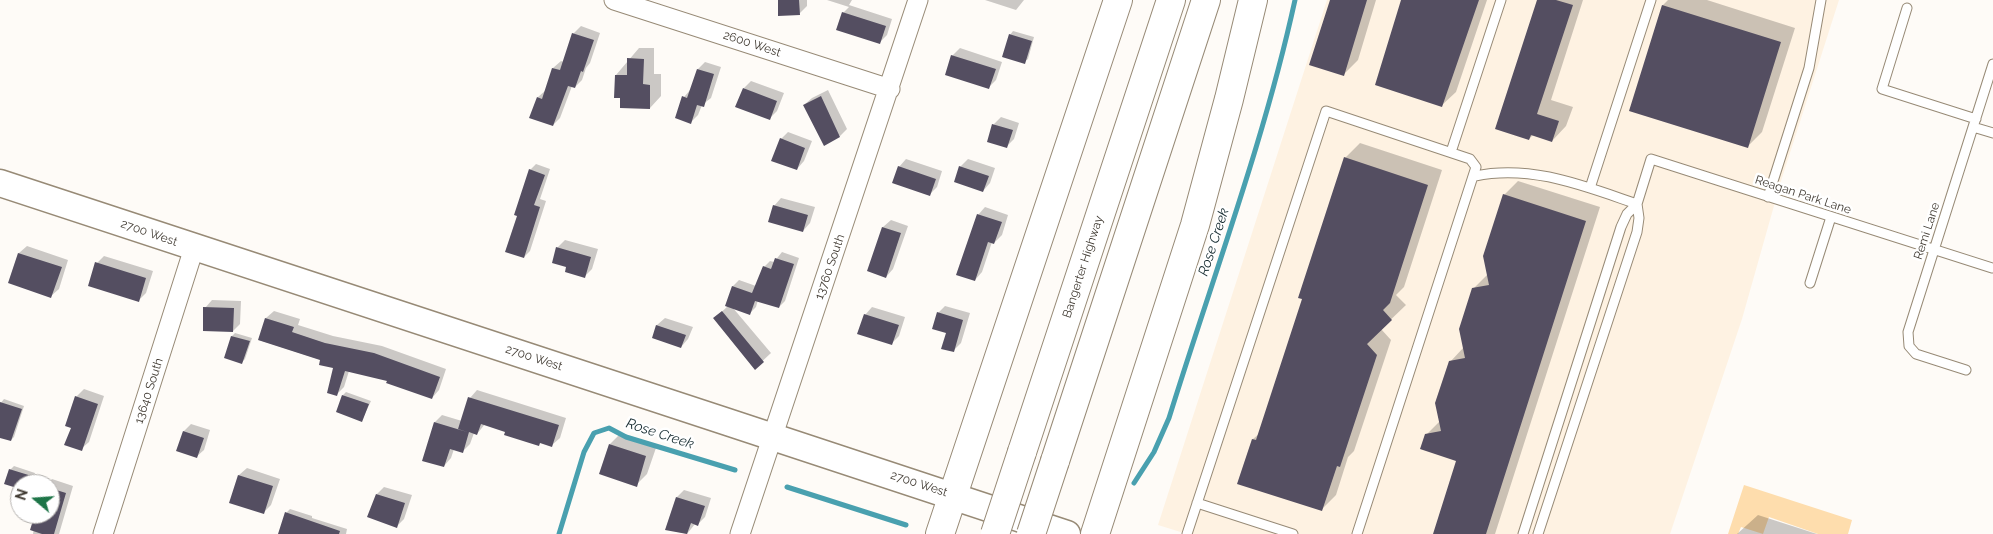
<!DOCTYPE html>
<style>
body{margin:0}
#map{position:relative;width:1993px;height:534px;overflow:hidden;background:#fefbf7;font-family:Raleway,sans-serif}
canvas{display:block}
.north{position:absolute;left:10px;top:474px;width:50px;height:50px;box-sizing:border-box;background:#fff;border:1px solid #b3b0ad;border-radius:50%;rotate:288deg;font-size:14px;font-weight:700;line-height:20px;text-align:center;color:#403a32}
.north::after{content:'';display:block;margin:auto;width:18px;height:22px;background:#1e7548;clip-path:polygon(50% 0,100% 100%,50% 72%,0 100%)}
</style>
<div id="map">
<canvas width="1993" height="534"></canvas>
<div class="north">N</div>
</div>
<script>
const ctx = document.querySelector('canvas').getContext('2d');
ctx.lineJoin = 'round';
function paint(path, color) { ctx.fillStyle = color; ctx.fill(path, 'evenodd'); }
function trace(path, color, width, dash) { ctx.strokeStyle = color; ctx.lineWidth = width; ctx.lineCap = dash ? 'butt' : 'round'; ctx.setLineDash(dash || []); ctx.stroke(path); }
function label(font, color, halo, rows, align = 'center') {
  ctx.font = font + ' Raleway,sans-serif'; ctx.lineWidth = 5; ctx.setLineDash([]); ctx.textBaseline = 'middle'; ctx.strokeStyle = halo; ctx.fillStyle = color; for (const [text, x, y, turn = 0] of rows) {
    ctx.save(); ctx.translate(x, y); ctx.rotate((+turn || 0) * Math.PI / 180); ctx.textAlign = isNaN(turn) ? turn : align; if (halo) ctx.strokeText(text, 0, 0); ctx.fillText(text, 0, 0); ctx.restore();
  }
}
const built = new Path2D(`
 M1327 0H1839L1781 181 1742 319 1670 534H1187L1158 525Z`);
const green = new Path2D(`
 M1744 485 1852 520 1848 534H1818L1769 517 1763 534 1741 527 1738 534H1728Z`);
const shadow = new Path2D(`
 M779 0H807V6L799 14Z
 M827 0H852L849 5 892 19 887 35 880 42 843 13 849 7Z
 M985 0H1024L1016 10Z
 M1332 0H1376L1358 60 1343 75Z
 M1404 0H1487L1456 92 1441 106Z
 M1538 0H1583L1551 100 1573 107 1566 126 1552 141 1533 135 1529 139Z
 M1668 0H1707L1795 28 1762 132 1748 146 1631 110 1663 5Z
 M581 26 600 33 590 63 586 68 582 80 575 87 572 86 560 118 553 125 538 97 546 90 553 68 561 61 564 62 573 34Z
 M1013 31 1034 37 1028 59 1024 62 1010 35Z
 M639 48H654V74H661V96L650 108 616 75Z
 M960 48 1002 62 996 80 989 87 952 56Z
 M705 62 721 67 711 98 702 105 698 115 691 122 684 97 691 89 698 69Z
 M751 81 784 93 777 111 769 119 744 88Z
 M828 90 847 129 840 136 804 105 812 98Z
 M1001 117 1019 123 1014 139 1007 146 994 124Z
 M788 132 812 141 804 161 797 169 781 139Z
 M1360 143 1442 170 1404 287 1396 295 1406 305 1381 329 1391 340 1354 451 1348 457 1336 495 1321 510 1239 483 1253 439 1260 433 1304 298 1345 158Z
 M906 159 942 171 937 187 930 194 899 167Z
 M968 159 995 168 990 183 983 191 960 167Z
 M536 164 550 169 540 199 546 201 530 251 524 257 518 215 530 170Z
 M1518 181 1600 207 1495 534H1434L1458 460 1426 435 1440 421 1450 362 1464 347 1473 289 1488 274 1504 195Z
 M781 198 815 207 810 223 803 231 774 206Z
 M985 207 1008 215 1002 235 994 243 992 242 982 272 975 280 978 215Z
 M891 220 908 226 893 269 886 277 869 271 883 227Z
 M565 240 598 249 592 269 585 276 568 266 557 248Z
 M27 246 68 260 59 289 51 296 10 282 19 253Z
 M782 252 799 258 785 301 779 307 758 300 756 307 750 313 733 308 771 353 755 368 715 318 728 306 733 286 739 280 756 286 764 267 770 261 774 262Z
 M104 256 153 271 146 293 138 301 97 263Z
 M212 300 241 301 240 324 233 331 205 308Z
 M945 306 970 313 961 343 953 351 948 332 938 313Z
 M872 307 905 317 899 336 892 343 865 315Z
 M274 311 300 319 298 325 333 336 382 346 446 369 439 390 432 398 388 380 349 371 344 387 337 394 335 367 321 360 259 340 266 318Z
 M665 318 693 327 688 339 681 347 653 338 657 325Z
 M235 333 252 338 245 359 242 362 232 336Z
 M84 389 104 396 89 442 81 449 72 427 76 397Z
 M477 390 566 418 560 438 552 445 485 424 477 434 474 433 470 444 463 451 454 449 451 458 444 466 424 460 435 422 442 415 462 421 470 398Z
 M346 392 371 401 362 420 343 395Z
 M4 399 24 406 14 437 11 440 0 436V404Z
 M191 424 210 430 204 450 196 457 178 450 184 431Z
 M621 433 657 445 647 474 636 485 610 444Z
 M14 466 35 473 31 484H20V488L10 470Z
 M247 468 280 479 271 505 264 512 231 502 239 475Z
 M52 479 73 486 59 534H33L36 514H50V484H47Z
 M384 487 412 495 404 519 397 526 377 494Z
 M684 490 711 498 705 517 698 524H695L687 534 667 529 677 497Z
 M290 509 312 516V518L347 529 346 534H279L287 512Z
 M1758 515 1817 534H1737Z`);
const stream = new Path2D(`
 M1134 483 1154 452 1169 418C1212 279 1264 142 1295 0
 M787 487 906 525
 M559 534 584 452 594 433 609 428 626 437 735 470`);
const building = new Path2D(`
 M778 0H799L800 15 778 16Z
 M1330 0H1367L1344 76 1309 65Z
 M1401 0H1479L1442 107 1375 85Z
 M1537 0H1556L1573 5 1537 114 1559 121 1552 142 1531 135 1529 140 1495 129Z
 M1662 5 1781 42 1748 148 1629 111Z
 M842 12 886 26 880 44 836 30Z
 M572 33 594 40 583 72 581 71 575 88 568 86 553 126 529 118 537 97 542 99 552 68 560 70Z
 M1009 34 1032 41 1025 64 1002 57Z
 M951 55 996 69 989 89 945 75Z
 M627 58 644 59 643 84 650 85V109L620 108V98H614L615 75H627Z
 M697 69 714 74 704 107 697 105 691 124 675 118 682 96 687 98Z
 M743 88 777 101 770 120 735 107Z
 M821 96 840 137 824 146 803 105Z
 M992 124 1013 130 1007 148 987 142Z
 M780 138 805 148 797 170 771 161Z
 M1344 157 1428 185 1390 303 1383 310 1392 320 1367 344 1377 355 1340 467 1337 466 1322 511 1237 484 1252 439 1256 440 1302 299 1298 298Z
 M898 166 936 179 930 196 892 183Z
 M959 166 989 176 983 192 954 182Z
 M529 169 545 175 534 205 540 207 524 258 505 252 517 216 514 215Z
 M1503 194 1586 221 1486 534H1433L1456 461 1420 449 1425 434 1441 431 1435 403 1449 361 1465 358 1459 329 1472 288 1489 285 1483 256Z
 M773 205 808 215 803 232 768 222Z
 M977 214 1002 222 994 244 988 242 975 281 956 275Z
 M882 227 901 233 886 278 867 271Z
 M556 247 591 257 585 278 565 272 566 267 552 263Z
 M18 253 62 267 51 298 8 283Z
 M775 258 794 264 779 308 755 301 750 315 725 306 732 286 752 293 763 266 771 269Z
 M95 262 146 278 139 302 88 286Z
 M203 307 234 308 233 332 203 331Z
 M722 311 764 362 755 370 713 318Z
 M937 312 963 320 954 352 941 349 946 333 932 329Z
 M864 314 899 325 892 345 857 334Z
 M265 318 294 327 292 332 325 343 374 353 440 377 432 399 386 383 387 381 345 371 337 396 327 393 333 368 319 365 320 360 258 340Z
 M656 325 686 335 681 348 652 338Z
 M231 336 250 341 242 364 224 358Z
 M342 395 369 404 362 422 336 412Z
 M75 396 98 404 82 451 64 445 71 428 65 426Z
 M468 397 559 425 552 447 540 443 539 446 504 435 505 432 481 424 477 435 469 432 463 453 450 449 444 467 422 461 434 422 467 432 458 429Z
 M0 402 22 409 11 441 0 438Z
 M183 431 204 438 197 458 176 451Z
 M609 444 646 456 637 487 599 474Z
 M9 469 48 481V484H20V489L4 484Z
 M238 475 273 486 264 514 229 503Z
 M50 488 66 493 54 534H42L30 530 35 514H50Z
 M376 494 405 503 397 528 367 517Z
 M676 497 705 506 698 526 691 523 687 534 665 530Z
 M285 512 340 531 339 534H278Z`);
const service = new Path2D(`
 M1907 8 1882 89 1976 119
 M1973 127 1993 133
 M1451 152 1501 0
 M1475 176C1531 164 1584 186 1637 204
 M1590 188 1651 0
 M1768 197 1809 68 1821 0
 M1810 283 1831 217
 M1966 370 1916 354 1909 346 1908 332 1993 64
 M1197 503 1293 534
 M1187 534 1326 111 1470 159 1476 167 1357 534
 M1523 534 1621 227 1627 214 1637 204 1651 159 1992 268
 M1538 534 1637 232 1639 218 1637 204`);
const minor = new Path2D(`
 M614 0 890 89
 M103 534 194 248
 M740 534 918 0`);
const secondary = new Path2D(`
 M0 183C355 303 712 415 1067 534`);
const motorway = new Path2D(`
 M1022 452 1171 0
 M1055 461 1206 0
 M940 534 1118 0
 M1095 534 1195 225 1229 99 1253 0`);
const motorwayBridge = new Path2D(`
 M995 534 1022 452
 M1031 534 1055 461`);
const streetNames = [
 ["2600 West",752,44,18],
 ["Reagan Park Lane",1803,195,18],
 ["Remi Lane",1927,231,-72],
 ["2700 West",149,233,19],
 ["13760 South",830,267,-71],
 ["Bangerter Highway",1083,267,-72],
 ["2700 West",534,358,18],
 ["13640 South",149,391,-72],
 ["2700 West",919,484,18]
];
const waterNames = [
 ["Rose Creek",1214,242,-72],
 ["Rose Creek",660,434,18]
];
paint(built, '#fef2e2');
paint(green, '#feddad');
paint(shadow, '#0003');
trace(stream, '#49a0af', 5);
paint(building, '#544e61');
trace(service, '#978a76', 11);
trace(minor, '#978a76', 21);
trace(secondary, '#978a76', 29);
trace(motorway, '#978a76', 30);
trace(service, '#fff', 9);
trace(minor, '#fff', 19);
trace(secondary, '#fff', 26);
trace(motorway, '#fff', 28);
trace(motorwayBridge, '#978a76', 30, []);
trace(motorwayBridge, '#fff', 28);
label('12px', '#403a32', '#fff', streetNames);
label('italic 14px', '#182d32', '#fff', waterNames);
</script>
